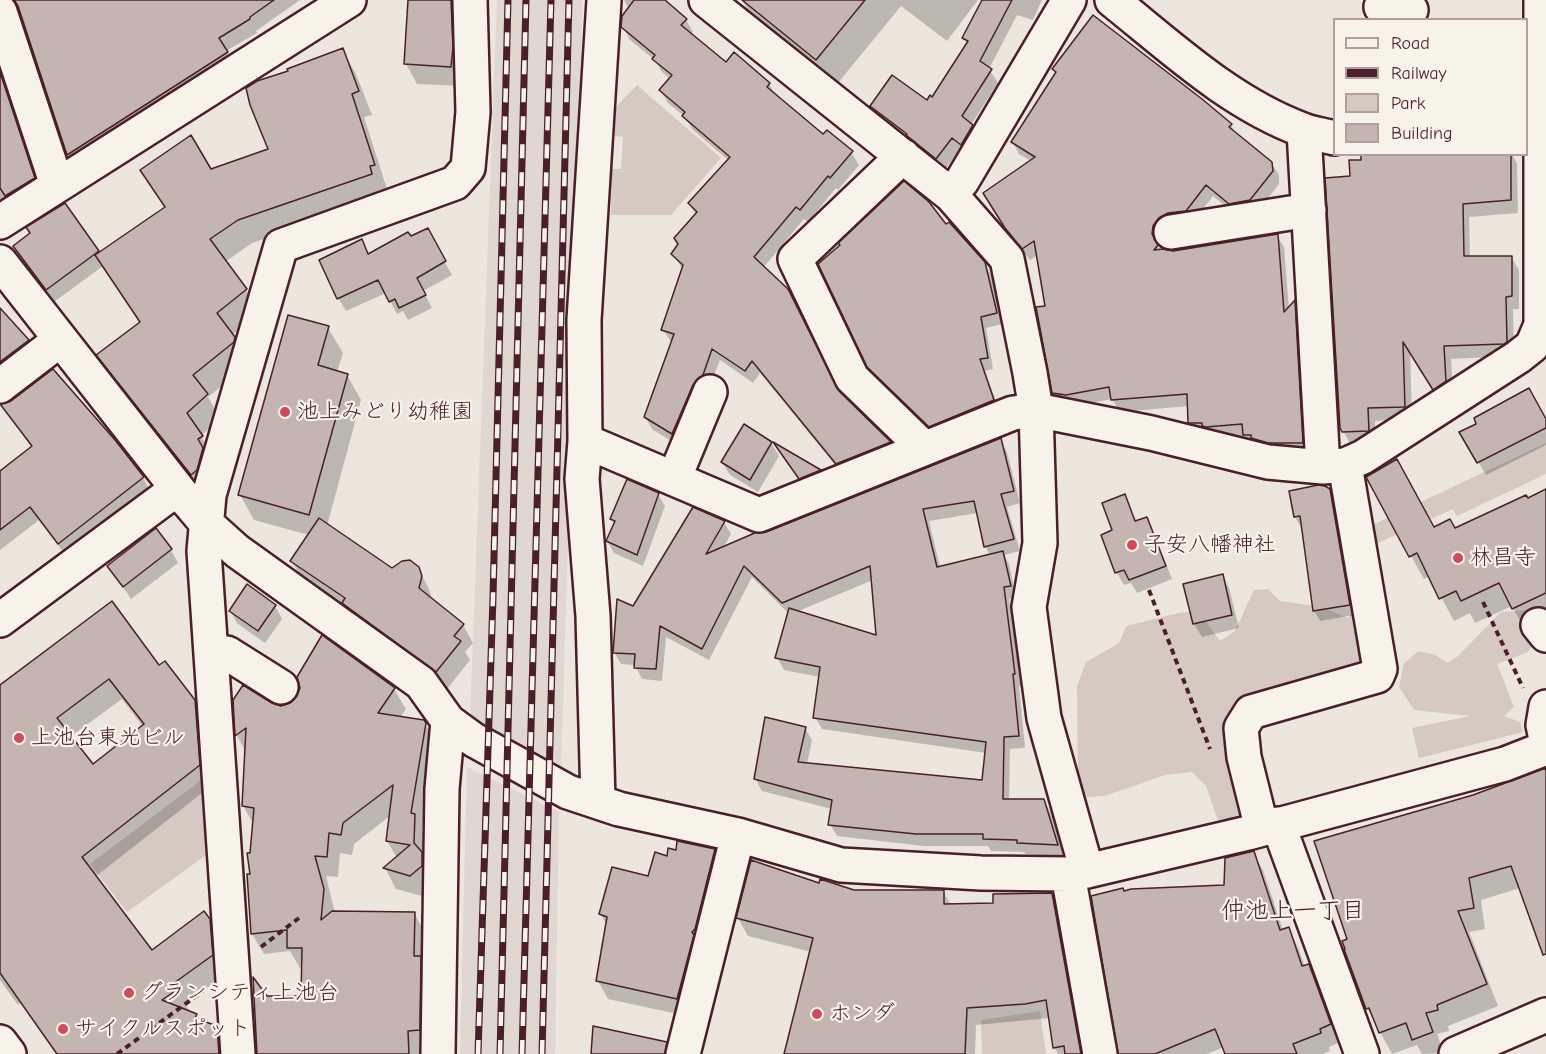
<!DOCTYPE html>
<meta charset="utf-8">
<style>
body{margin:0}
#map{position:relative;width:1546px;height:1054px;overflow:hidden;background:#ece6dd;font-family:"Comic Neue",sans-serif}
canvas{display:block}
.legend{position:absolute;left:1333px;top:18px;width:195px;height:138px;box-sizing:border-box;background:#f7f3e8;border:2px solid #b29e9c;margin:0;padding:8px 10px;list-style:none;font-size:18px;color:#4a1f2b}
.legend li{display:flex;align-items:center;gap:12px;height:30px}
.legend b{width:30px;border:2px solid #b29e9c}
</style>
<div id="map">
<canvas width="1546" height="1054"></canvas>
<ul class="legend">
<li><b style="height:8px;background:#f7f3e8"></b>Road</li>
<li><b style="height:8px;background:#4a1f2b"></b>Railway</li>
<li><b style="height:16px;background:#d5c9c2"></b>Park</li>
<li><b style="height:16px;background:#c4b5b0"></b>Building</li>
</ul>
</div>
<script>
const ctx = document.querySelector('canvas').getContext('2d');
ctx.lineJoin = 'round';
function paint(path, color) { ctx.fillStyle = color; ctx.fill(path, 'evenodd'); }
function trace(path, color, width, dash) { ctx.strokeStyle = color; ctx.lineWidth = width; ctx.lineCap = dash ? 'butt' : 'round'; ctx.setLineDash(dash || []); ctx.stroke(path); }
function label(font, color, halo, rows, align = 'center') {
  ctx.font = font + ' "Comic Neue","Klee One",sans-serif'; ctx.lineWidth = 4.5; ctx.setLineDash([]); ctx.textBaseline = 'middle'; ctx.strokeStyle = halo; ctx.fillStyle = color; for (const [text, x, y, turn = 0] of rows) {
    ctx.save(); ctx.translate(x, y); ctx.rotate((+turn || 0) * Math.PI / 180); ctx.textAlign = isNaN(turn) ? turn : align; if (halo) ctx.strokeText(text, 0, 0); ctx.fillText(text, 0, 0); ctx.restore();
  }
}
const built = new Path2D(`
 M497 0H582L580 138 561 771 470 720Z
 M467 767 559 812 555 1054H460Z`);
const green = new Path2D(`
 M637 85 721 158 671 215H611L612 169H621L623 137 614 136 615 108Z
 M1546 443V474L1457 516 1453 509 1371 546 1368 527Z
 M1268 589 1280 601 1323 607 1348 618 1356 606 1368 665 1287 685 1270 717 1256 736 1269 785 1270 803 1244 816 1218 820 1206 786 1192 772 1165 775 1105 796 1086 797 1078 780 1077 686 1086 662 1119 643 1126 626 1178 613 1198 611 1220 641 1235 631 1254 590Z
 M1530 610 1537 638 1528 652 1497 664 1514 707 1504 716 1520 722 1523 732 1419 758 1412 728 1470 716 1414 710 1399 687 1404 663 1419 651 1435 655 1448 663 1458 656 1501 612Z
 M204 778 209 853 127 912 90 864Z
 M1040 1011 1046 1054H982L981 1020Z`);
const shadow = new Path2D(`
 M17 0H300L256 31 257 33 226 51 234 65 76 167 68 155Z
 M410 0H460L461 86 417 84 406 64Z
 M624 0H662L686 20 693 32 691 35 726 64 769 84 777 97 823 136 851 152 859 165 838 190 836 188 808 222 804 219 763 268 840 394 890 443 897 455 844 476 760 373 753 383 720 360 709 388 680 446 653 430 645 417 672 343 663 330 683 270 673 254 696 215 690 203 728 160 692 129 685 117 668 103 661 91 670 79 662 72 655 60 630 40 623 27 629 9Z
 M742 0H978L947 41 901 6 833 89 758 27Z
 M984 0H1042L1033 20 1017 15 989 69 998 83 971 125 979 139 969 156 960 149 944 171 879 119 871 106 927 103 932 99 967 43 964 38Z
 M342 50 356 74 372 115 364 117 387 189 383 190 385 198 252 243 225 262 246 290 260 313 232 335 248 362 247 366 208 397 220 418 201 436 215 460 205 498 112 379 98 355 140 324 103 266 54 302 15 246 65 205 99 254 166 209 142 170 211 171 270 150 290 72Z
 M0 65 41 191 0 206Z
 M1054 69 1231 125 1236 135 1271 163 1279 175V184L1257 212 1237 215 1213 196 1193 222 1159 238 1158 248 1160 251 1173 252 1277 236 1284 247 1289 309 1295 303 1301 314 1309 455 1251 447 1245 436 1214 439 1196 434 1190 422 1189 406 1120 412 1112 399 1073 406 1061 405 1054 393 1047 307 1038 255 1030 260 1014 240 985 193 1031 161 1019 154 1013 142 1056 73Z
 M1401 154H1512L1517 163 1518 213 1469 217 1470 258 1511 257 1519 270V309H1513L1514 355 1511 356 1451 359 1453 394 1441 402 1410 350 1412 419 1375 421V443L1351 445 1341 427 1351 178 1363 161Z
 M946 226 984 263 991 275 1002 324 986 328 993 369 985 371 1000 412 936 437 876 379 869 366 841 246Z
 M427 230 452 275 423 291 432 308 408 320 403 311 397 314 386 293 346 311 338 298 361 241 369 255Z
 M0 308 27 342 34 354 0 381Z
 M328 328 343 353 337 372 347 375 361 400 327 526 392 569 418 568 428 587 431 595 430 599 463 625 473 643 465 652 470 660 447 689 354 621 347 609 302 579 292 561 309 535 254 520 240 495Z
 M2 405 143 478 151 492 67 557 39 520 0 550V472L32 448Z
 M1546 421V445L1486 475 1461 433 1478 424Z
 M1000 440 1007 452 1020 503 1007 507 1020 551 1004 555 1009 564 1016 598 1009 599 1021 686H1019L1025 748 1010 749 1009 801H1044L1051 813 1064 857 1026 854 1024 852 991 851 988 846H924L837 836 830 824 832 809 762 791 755 778 805 728 812 740 807 764 983 782 986 753 822 729 815 717 820 677 784 670 777 658 789 614 752 577 709 660 666 637 662 681 642 679 635 665 621 664 614 652 634 608 694 509 724 522 731 534 723 548 766 534ZM978 513 985 546 990 555 940 567 929 521ZM873 580 878 637 796 612Z
 M771 443 779 456 758 492 730 475 722 462Z
 M777 446 819 471 823 477 804 484Z
 M1329 490 1335 501 1355 615 1320 621 1314 610 1303 526 1301 527 1295 517Z
 M1546 491V622L1526 632 1512 606 1475 623 1470 613 1454 621 1430 576 1424 579 1411 556 1434 528 1455 530Z
 M658 494 665 506 643 566 614 553 607 541 615 524 612 519Z
 M1124 496 1137 522 1146 519 1153 532 1172 579 1137 593 1131 583 1124 585 1117 573 1103 536 1114 531Z
 M171 550 178 563 131 599 109 566Z
 M1222 575 1229 588 1239 628 1202 637 1194 624 1185 585Z
 M275 606 282 619 265 643 238 624 230 611Z
 M159 667 194 700 206 722 211 786 95 877 151 952 209 920 221 941 223 976 185 1004 189 1010 187 1012 196 1015 199 1021 216 1027 228 1048 229 1054H56L20 1003 18 1005 0 980V686ZM122 699 143 727 93 766 70 737Z
 M394 689 406 709 400 718 424 722 437 745 422 830 426 836 433 887 422 896 396 889 385 868 397 858 387 841 390 816 354 844 352 855 340 853 338 877 326 876 335 913H414L426 934 431 1051H419V1054H258L266 997 302 998 303 968H300L290 951 264 954 252 934 249 876 252 875 251 854 254 825 243 806 246 752 237 736 234 701 281 707Z
 M1546 770V944L1520 888 1481 900 1485 929 1469 932 1498 1006 1448 1026 1449 1031 1437 1034 1444 1053 1422 1054 1417 1045 1392 1054 1367 1008 1349 940 1474 797Z
 M714 851 724 868 687 1016 608 999 598 981 607 926 601 914 649 878 668 858Z
 M1253 853 1263 870 1283 930 1288 929 1298 947 1305 967 1308 965 1319 983 1340 1042 1329 1047 1330 1051 1323 1054H1226L1224 1047 1207 1054H1120L1124 892 1226 887Z
 M820 885 854 892 943 891 951 905 995 904 1051 894 1062 912 1087 1054H1058L1054 1047 1050 1018 976 1025 975 1054H786L811 952 748 936 738 918Z`);
const building = new Path2D(`
 M14 0H274L250 17V19L219 38 228 52 67 155 18 6Z
 M408 0H451L453 47 451 67 404 64Z
 M634 0H665L687 19 681 25 726 62 734 52 770 83 767 87 823 134 827 130 853 151 830 178 828 176 800 210 796 207 754 257 788 289 839 391 891 442 836 464 752 361 745 371 712 349 703 375 693 385 672 434 644 417 674 334 661 330 683 265 671 254 678 244 674 238 697 212 688 203 730 157 682 116 685 112 659 90 672 75 652 59 655 55 621 27 622 16Z
 M742 0H865L816 60Z
 M982 0H1012L980 61 992 69 962 116 973 125 961 145 952 138 936 159 906 135 907 134 870 106 892 75 927 100 930 95 932 97 968 41 962 38Z
 M1093 15 1202 99 1232 124 1229 127 1272 162 1273 171 1250 200 1229 204 1206 185 1186 211 1168 213 1159 218 1153 226 1152 234 1158 245 1154 250 1163 249 1173 251 1278 234 1284 312 1295 300 1303 443H1268L1251 438V435H1243L1242 424 1206 427 1202 426V423H1188L1187 394 1111 400 1109 387 1066 395 1052 393 1036 307 1045 306 1034 241 1022 249 1005 228 983 193 1035 157 1011 142 1056 72 1052 69Z
 M343 48 359 91 352 94 375 165 370 166 372 174 238 220 210 239 247 289 217 313 235 337 234 342 193 375 208 394 187 413 203 436 198 439 203 448 197 470 191 475 96 355 140 322 95 255 165 207 140 170 191 135 211 169 268 149 250 105 246 88 257 81 288 71 287 69Z
 M0 72 35 178 5 196 0 188Z
 M1361 154H1511V200L1463 204 1464 256H1512V296L1506 297 1507 342 1504 344 1444 346 1446 381 1433 390 1403 342 1405 407 1368 408 1369 431 1342 432 1340 428 1325 178 1350 176 1349 160H1361Z
 M904 181 929 202 946 224 949 222 985 262 997 313 981 317 988 358 980 359 994 400 929 427 867 367 818 264 840 245 838 243Z
 M65 203 99 251 46 290 13 246 30 233 26 227Z
 M428 228 446 261 417 278 426 295 399 308 395 299 389 302 378 280 337 299 319 260 362 239 368 254 408 232 411 236Z
 M0 308 29 340 0 362Z
 M288 315 329 326 318 365 348 374 309 515 238 495Z
 M53 369 115 440 144 477 58 544 30 507 0 530V471L32 446 0 404 11 401Z
 M1529 388 1546 419V428L1477 463 1459 432 1476 424 1474 418Z
 M744 424 772 442 750 480 721 462Z
 M1001 438 1014 491 1001 494 1014 539 984 547 974 501 923 509 937 567 1003 551 1011 586 1004 587 1015 674H1013L1019 736 1004 737 1003 799H1044L1058 845 1017 843V840L983 839V834H916L828 825 832 800 754 779 765 717 806 727 798 762 982 780 986 742 813 718 820 667 775 658 789 608 876 635 870 566 782 603 744 566 702 649 660 626 656 669 634 668 635 654 613 653 617 599 633 606 693 507 725 521 706 554 757 532H766Z
 M773 442 821 470 799 479Z
 M1397 459 1434 527 1450 519 1455 528 1526 495 1528 498 1546 489V593L1512 609 1499 583 1461 601 1456 591 1439 599 1417 553 1409 557 1366 477Z
 M627 479 659 493 637 555 606 541 615 521 610 519Z
 M1318 485 1325 486 1330 489 1350 605 1313 611 1300 516 1294 517 1289 491Z
 M1125 494 1135 521 1147 517 1166 566 1129 580 1124 570 1115 573 1101 535 1112 530 1102 503Z
 M319 518 392 568 402 561 410 560 419 567 422 576 419 588 464 624 454 636 461 641 436 672 342 603 345 598 290 561Z
 M156 528 172 549 123 587 107 566Z
 M1223 574 1232 615 1193 624 1183 584Z
 M247 584 276 605 258 631 229 611Z
 M112 601 159 665 165 661 195 700 200 765 82 857 152 950 204 911 210 919 213 955 174 983 178 989 162 1000 197 1014 195 1018 217 1026 219 1054H57L0 973V685ZM109 679 144 724 93 764 57 718Z
 M322 635 395 688 378 713 424 720 426 723 411 813 415 814 414 843 422 852V866L410 876 383 868 410 845 386 841 393 785 343 823 341 835 329 833 327 857 315 856 324 889 321 920 332 911 415 912 414 956H421L420 1030 408 1031 409 1054H257L253 977 267 996H301L302 948H287V930L251 934 247 874H250L247 853H250L254 808 242 806 246 728 235 736 233 700 243 685 272 703 281 706 290 703 296 697 300 688 297 677Z
 M1546 768V954L1543 955 1511 866 1469 878 1474 908 1458 911 1487 984 1437 1005 1438 1010 1426 1013 1433 1032 1412 1040 1406 1023 1379 1033 1369 1008 1366 1009 1344 949H1345L1342 941 1347 939 1314 841 1473 795Z
 M677 841 715 849 695 929 692 932 694 935 677 999 596 981 607 917 599 914 612 867 648 876 655 852 667 856 668 848 676 850Z
 M1254 851 1280 930 1289 927 1302 966 1309 964 1331 1024 1320 1029 1321 1033 1293 1044 1297 1054H1225L1215 1029 1155 1054H1118L1091 896 1123 888 1124 891 1131 889 1224 885 1225 858Z
 M751 860 819 883 820 879 854 890H944V904L993 903V894L1052 893 1081 1054H1065L1064 1046 1053 1048 1046 1000 1025 1004 967 1008 965 1054H784L813 938 736 918Z
 M593 1026 667 1042 665 1054H591Z`);
const path = new Path2D(`
 M1149 590 1210 749
 M1483 602 1523 688
 M261 947 299 918
 M117 1054 203 991`);
const minor = new Path2D(`
 M706 0 951 195 1007 259 1030 373 1036 410 1040 543 1029 607 1044 718 1087 871
 M1112 0C1172 48 1230 103 1303 130 1313 134 1324 135 1334 138
 M1381 7 1411 10
 M0 12 57 185
 M1304 131 1323 467
 M903 156 795 259 852 378 924 448
 M951 195 962 181 1069 0
 M0 222 349 0
 M1171 232 1309 210
 M0 262 184 497 207 524 237 551 421 683 448 721 474 740 568 792 619 809 738 835 841 865 981 873 1068 874 1087 871 1248 833 1505 764 1546 748
 M0 386 60 340
 M585 441 759 515 1013 413 1036 410 1151 433 1268 462 1323 467 1345 465 1363 457 1518 357 1532 346 1541 325V0
 M674 479 710 392
 M0 620 177 489
 M1538 625 1546 635
 M213 654 227 653 281 687
 M1546 707 1543 725 1546 739
 M598 801 593 616 582 479 585 441 584 320 604 0
 M1278 824 1362 1054
 M1262 829 1244 757 1241 728 1251 712 1377 676 1380 669 1345 465
 M1068 874 1100 1054
 M0 1042 9 1054
 M238 1054 204 551 209 495 281 246 455 183 468 168 473 112 470 0
 M438 1054 442 789 448 721
 M683 1054 738 835
 M1456 1054 1546 1015`);
const rail = new Path2D(`
 M478 1054 493 597 508 0
 M500 1054 526 0
 M522 1054 551 0
 M542 1054 569 0`);
const markers = [
 [285,412,6,"#d1495b"],
 [1132,545,6,"#d1495b"],
 [1458,558,6,"#d1495b"],
 [19,738,6,"#d1495b"],
 [129,993,6,"#d1495b"],
 [817,1014,6,"#d1495b"],
 [63,1029,6,"#d1495b"]
];
const poiNames = [
 ["池上みどり幼稚園",297,412],
 ["子安八幡神社",1144,545],
 ["林昌寺",1470,558],
 ["上池台東光ビル",31,738],
 ["グランシティ上池台",141,993],
 ["ホンダ",829,1014],
 ["サイクルスポット",75,1029]
];
const neighbourhoodNames = [
 ["仲池上一丁目",1293,911]
];
paint(built, '#e0d7d0');
paint(green, '#d5c9c2');
paint(shadow, '#0003');
paint(building, '#c4b5b0');
trace(building, '#4a1f2b', 1.5);
trace(minor, '#4a1f2b', 38);
trace(path, '#4a1f2b', 4, [6, 4.5]);
trace(minor, '#f7f3e8', 33);
trace(rail, '#4a1f2b', 7);
trace(rail, '#f7f3e8', 4.5, [14]);
for (const [x, y, r, color] of markers) { const dot = new Path2D(); dot.arc(x, y, r, 0, 2 * Math.PI); ctx.fillStyle = color; ctx.fill(dot); trace(dot, '#f7f3e8', 2); }
label('22px', '#4a1f2b', '#f7f3e8', poiNames, 'left');
label('24px', '#4a1f2b', '#f7f3e8', neighbourhoodNames);
</script>
